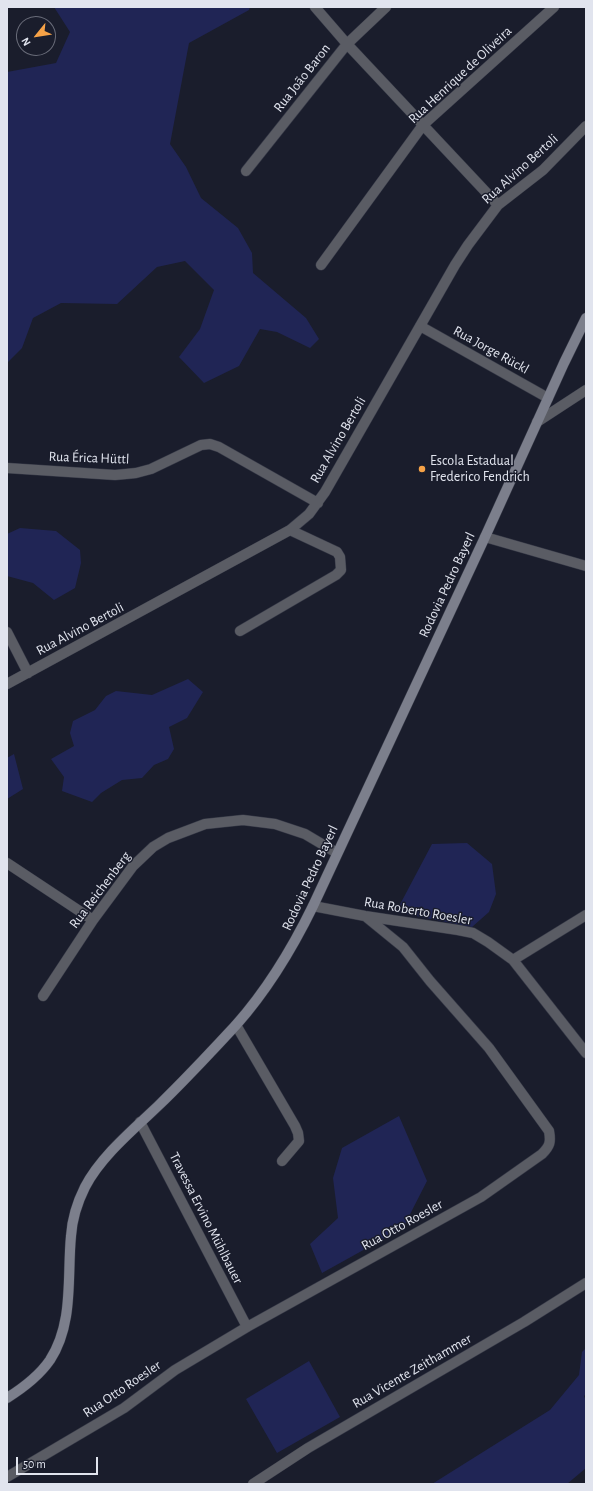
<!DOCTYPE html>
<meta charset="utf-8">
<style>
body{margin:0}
#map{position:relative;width:593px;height:1491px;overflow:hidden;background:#1a1d2c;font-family:"Alegreya Sans",sans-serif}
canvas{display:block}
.frame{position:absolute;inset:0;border:8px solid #e1e4ee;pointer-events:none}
.north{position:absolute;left:16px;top:16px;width:40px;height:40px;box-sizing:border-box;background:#1a1d2c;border:1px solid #6a6d7a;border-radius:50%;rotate:240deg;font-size:11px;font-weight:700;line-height:16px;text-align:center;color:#e1e4ee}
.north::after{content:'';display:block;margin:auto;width:14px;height:18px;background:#f6a247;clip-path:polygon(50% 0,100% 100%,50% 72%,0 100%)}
.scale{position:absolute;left:16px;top:1457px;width:82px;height:18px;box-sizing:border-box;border:2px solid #e1e4ee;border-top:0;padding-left:5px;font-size:12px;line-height:14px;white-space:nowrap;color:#e1e4ee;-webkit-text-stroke:3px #1a1d2c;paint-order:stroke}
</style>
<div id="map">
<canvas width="593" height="1491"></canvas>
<div class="frame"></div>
<div class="north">N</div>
<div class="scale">50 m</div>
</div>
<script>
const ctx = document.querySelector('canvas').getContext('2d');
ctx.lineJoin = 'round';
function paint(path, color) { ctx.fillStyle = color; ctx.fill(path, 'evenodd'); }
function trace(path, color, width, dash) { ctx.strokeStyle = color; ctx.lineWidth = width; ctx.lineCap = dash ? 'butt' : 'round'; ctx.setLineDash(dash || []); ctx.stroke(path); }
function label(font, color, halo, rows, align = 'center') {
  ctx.font = font + ' "Alegreya Sans",sans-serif'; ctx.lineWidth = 3; ctx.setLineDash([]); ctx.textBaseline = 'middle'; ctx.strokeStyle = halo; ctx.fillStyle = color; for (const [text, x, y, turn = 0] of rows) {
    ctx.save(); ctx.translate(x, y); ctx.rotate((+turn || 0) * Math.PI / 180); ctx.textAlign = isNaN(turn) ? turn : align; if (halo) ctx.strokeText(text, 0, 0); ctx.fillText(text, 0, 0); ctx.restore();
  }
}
const green = new Path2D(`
 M54 7H250L249 10 189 43 170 144 186 167 201 198 238 228 252 253 253 273 306 318 319 339 310 348 277 332 260 329 239 366 204 383 179 357 200 329 214 290 185 261 157 267 117 304 61 303 33 318 22 348 7 363V72L56 63 70 32Z
 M20 528 56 531 80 550 81 563 75 588 54 600 33 583 7 576V534Z
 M188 679 203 692 187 718 169 727 174 749 168 759 154 765 142 778 122 780 101 793 92 802 62 791 64 777 51 759 74 746 70 733 73 721 95 710 106 696 116 691 152 695Z
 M14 754 23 789 7 799V758Z
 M467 843 492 864 496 894 489 912 472 927 396 912 432 844Z
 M399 1116 427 1181 403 1228 322 1273 310 1244 338 1218 333 1178 342 1148Z
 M586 1348V1394L584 1396 586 1401V1468L567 1484H432L550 1410 579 1375 582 1352Z
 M309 1361 340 1417 277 1453 246 1399Z`);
const minor = new Path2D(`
 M315 7 347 44 498 205
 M246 171 347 44 386 7
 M321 265 423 125 554 7
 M420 326 548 398
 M537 422 586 390
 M7 468 115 475 126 474 136 473 151 469 201 445 210 444 219 447 318 503
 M485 537 586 566
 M240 631 336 575 341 570 340 557 337 552 290 530
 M7 632 28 673
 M7 684 290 530 309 514 325 492 455 265 468 245 498 205 543 170 586 126
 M7 863 93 920
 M313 906 365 916 458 930 473 933 488 942 513 960 586 1053
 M513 960 586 915
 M43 996 93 920 133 866 153 847 168 838 205 824 243 820 275 824 305 834 337 853
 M236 1025 295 1126 298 1133 299 1141 282 1161
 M140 1122 247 1327
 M7 1477 124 1408 175 1370 247 1327 481 1197 542 1154C550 1146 551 1142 549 1131L489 1048 430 981 403 947 365 916
 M253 1484 308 1448 524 1322 586 1283`);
const secondary = new Path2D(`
 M7 1398C23 1388 39 1376 50 1360 74 1323 67 1277 71 1236 72 1220 78 1201 85 1187 101 1156 134 1129 158 1106 185 1080 211 1052 236 1025 268 989 292 949 313 906L485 537 564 363 586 318`);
const markers = [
 [422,469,4,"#f6a247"]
];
const streetNames = [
 ["Rua Henrique de Oliveira",460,75,-43],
 ["Rua João Baron",302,78,-52],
 ["Rua Alvino Bertoli",520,169,-42],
 ["Rua Jorge Rückl",491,350,29],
 ["Rua Alvino Bertoli",338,440,-60],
 ["Rua Érica Hüttl",89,458,2],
 ["Rodovia Pedro Bayerl",447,585,-65],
 ["Rua Alvino Bertoli",80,629,-28],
 ["Rodovia Pedro Bayerl",310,878,-65],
 ["Rua Reichenberg",100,890,-53],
 ["Rua Roberto Roesler",418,911,10],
 ["Travessa Ervino Mühlbauer",206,1218,63],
 ["Rua Otto Roesler",402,1225,-29],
 ["Rua Vicente Zeithammer",412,1371,-30],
 ["Rua Otto Roesler",122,1389,-34]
];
const poiNames = [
 ["Escola Estadual",430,461],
 ["Frederico Fendrich",430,477]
];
paint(green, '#202555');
trace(minor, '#363947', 11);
trace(secondary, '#363947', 11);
trace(minor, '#5a5c64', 10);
trace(secondary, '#7c7f8c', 10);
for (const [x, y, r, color] of markers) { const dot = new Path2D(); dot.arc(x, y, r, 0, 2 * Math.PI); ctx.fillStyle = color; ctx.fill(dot); trace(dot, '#1a1d2c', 1.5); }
label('14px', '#e1e4ee', '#1a1d2c', streetNames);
label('14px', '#e1e4ee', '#1a1d2c', poiNames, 'left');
</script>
